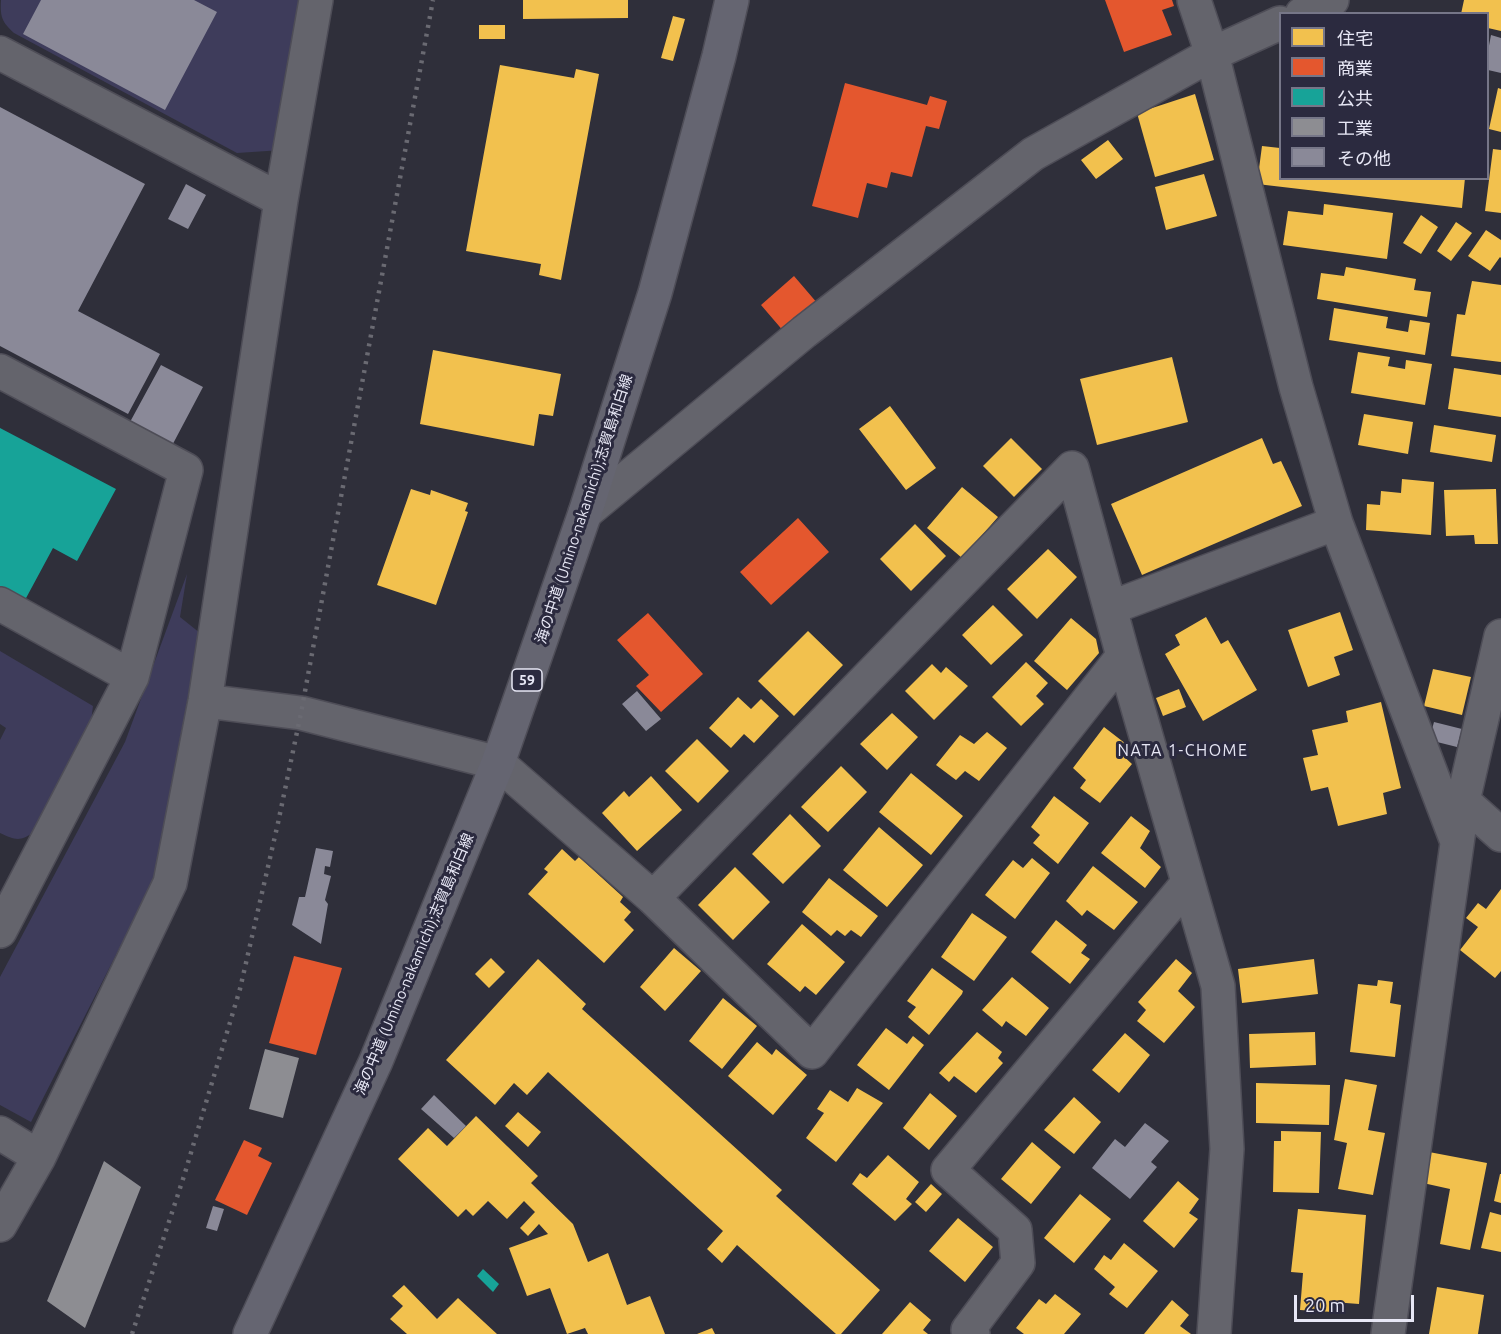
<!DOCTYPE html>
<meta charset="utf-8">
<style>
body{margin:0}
#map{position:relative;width:1501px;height:1334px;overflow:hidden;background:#2f2f3a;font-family:Ubuntu,"Noto Sans JP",sans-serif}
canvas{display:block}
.legend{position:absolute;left:1279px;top:12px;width:210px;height:168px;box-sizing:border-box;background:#2b2a3f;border:2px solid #767688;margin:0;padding:8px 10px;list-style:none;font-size:18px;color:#e7e7f5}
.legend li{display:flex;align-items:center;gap:12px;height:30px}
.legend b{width:30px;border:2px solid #767688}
.scale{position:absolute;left:1294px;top:1295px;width:120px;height:27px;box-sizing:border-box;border:3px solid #e7e7f5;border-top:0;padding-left:8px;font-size:18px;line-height:21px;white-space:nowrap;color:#e7e7f5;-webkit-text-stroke:4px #2b2a3f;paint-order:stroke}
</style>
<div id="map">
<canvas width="1501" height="1334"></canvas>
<ul class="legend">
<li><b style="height:16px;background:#f2c14e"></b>住宅</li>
<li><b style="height:16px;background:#e4572e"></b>商業</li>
<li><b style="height:16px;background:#17a398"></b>公共</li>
<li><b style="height:16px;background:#8d8d92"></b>工業</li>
<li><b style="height:16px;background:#8a8998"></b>その他</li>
</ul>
<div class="scale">20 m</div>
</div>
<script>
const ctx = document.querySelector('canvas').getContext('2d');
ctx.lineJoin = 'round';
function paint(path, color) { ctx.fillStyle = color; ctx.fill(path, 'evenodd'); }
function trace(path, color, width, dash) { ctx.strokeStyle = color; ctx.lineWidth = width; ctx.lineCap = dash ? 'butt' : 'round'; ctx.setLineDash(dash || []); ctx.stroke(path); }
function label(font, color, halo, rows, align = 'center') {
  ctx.font = font + ' Ubuntu,"Noto Sans JP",sans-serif'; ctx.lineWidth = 6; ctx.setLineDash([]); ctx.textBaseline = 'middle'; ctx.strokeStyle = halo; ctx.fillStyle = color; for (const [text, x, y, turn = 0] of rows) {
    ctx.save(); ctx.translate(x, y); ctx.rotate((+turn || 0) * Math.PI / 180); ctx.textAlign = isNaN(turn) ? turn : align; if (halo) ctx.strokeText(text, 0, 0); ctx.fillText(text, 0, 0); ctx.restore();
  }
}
const green = new Path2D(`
 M1 0H306L282 150 237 153 14 33C2 22 0 17 1 0Z
 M187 574 180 617 200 633 153 882 31 1122 0 1105V977L125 742Z
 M0 651 93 706 91 722 34 832C20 842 15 840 0 833V740L6 728 0 724Z`);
const homes = new Path2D(`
 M523 0H628V18L523 19Z
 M1464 0H1501V31L1488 28V14H1461Z
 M673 16 685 19 673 61 661 58Z
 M479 25H505V39H479Z
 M500 65 574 78 576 69 599 74 561 280 539 275 541 264 466 251Z
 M1498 88 1501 89V132L1489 129Z
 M1195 94 1214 160 1155 177 1137 113Z
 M1108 140 1123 159 1096 179 1081 160Z
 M1262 146 1280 148V178H1465L1462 208 1257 184Z
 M1493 149 1501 150V213L1485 211Z
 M1204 174 1217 216 1166 230 1155 187Z
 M1324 204 1393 213 1387 259 1283 245 1288 211 1323 215Z
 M1421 215 1438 227 1421 254 1403 243Z
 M1456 222 1472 233 1451 261 1437 251Z
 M1486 230 1501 240V258L1500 257 1490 271 1468 256Z
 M1346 267 1416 279 1414 290 1431 292 1427 317 1317 299 1321 273 1344 276Z
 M1472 281 1501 285V362L1451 356 1457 314 1465 315Z
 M1334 308 1388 317 1386 328 1408 332 1410 320 1430 323 1425 355 1329 340Z
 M433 350 561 374 553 416 539 414 534 446 420 424Z
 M1358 352 1390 357 1388 366 1405 369 1406 360 1432 364 1425 405 1351 393Z
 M1172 357 1188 422 1097 445 1080 379Z
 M1454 368 1501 375V417L1448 409Z
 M890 406 936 468 906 490 859 429Z
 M1364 414 1413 422 1408 454 1358 445Z
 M1434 425 1496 435 1492 462 1430 452Z
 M1011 438 1042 469 1014 497 983 466Z
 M1262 438 1273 464 1281 461 1302 506 1142 575 1111 504Z
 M1402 479 1434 482 1431 535 1366 530 1367 504 1380 505 1381 491 1401 493Z
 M962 487 998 517 962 558 927 528Z
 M411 489 430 495 431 490 468 503 465 511 468 512 436 605 377 585Z
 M1496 489 1498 544H1475L1474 535 1446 536 1444 490Z
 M915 524 946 556 911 591 880 559Z
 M1048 549 1077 577 1037 619 1007 589Z
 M993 605 1023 635 991 665 962 635Z
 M1340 612 1353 650 1334 657 1340 675 1308 687 1288 630Z
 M1206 617 1221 644 1228 640 1257 690 1203 721 1165 654 1180 645 1175 635Z
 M1071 618 1096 639 1099 653 1067 690 1034 661Z
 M808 631 843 665 794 716 758 681Z
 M1026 662 1048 683 1036 696 1044 704 1021 726 992 697Z
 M932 664 941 673 946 667 968 686 934 720 905 691Z
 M1433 669 1471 677 1462 715 1424 706Z
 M1179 689 1186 707 1163 716 1156 698Z
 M738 697 751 709 761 699 779 716 754 743 744 734 731 748 709 728Z
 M1381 702 1401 788 1383 793 1387 814 1338 826 1328 787 1311 791 1303 758 1318 755 1312 730 1348 722 1346 711Z
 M892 713 918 737 887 770 860 744Z
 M1104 727 1126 744 1119 752 1132 764 1100 803 1080 788 1086 780 1073 768Z
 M987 732 1007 748 979 781 965 771 956 780 936 765 960 735 974 744Z
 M697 739 729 771 698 803 665 771Z
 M841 766 867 792 828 832 801 807Z
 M911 773 963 816 931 855 879 812Z
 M651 776 682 810 637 851 602 813 624 791 629 797Z
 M1054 796 1089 823 1058 864 1033 843 1040 835 1031 827Z
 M790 814 821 846 783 884 752 854Z
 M1131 816 1150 831 1140 848 1161 867 1145 888 1101 853Z
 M879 827 923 865 887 907 843 870Z
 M562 849 575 861 579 857 623 897 620 902 631 912 624 920 634 930 604 963 528 894 548 872 544 869Z
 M1032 858 1050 873 1015 919 985 895 1013 860 1023 868Z
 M1093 866 1138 902 1114 930 1087 910 1082 916 1066 901Z
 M735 867 770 902 733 940 698 905Z
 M829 878 878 916 861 937 851 930 845 936 837 930 831 936 802 912Z
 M1501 889V971L1495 978 1460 950 1478 927 1466 918 1478 903 1486 909Z
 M972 913 1007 937 974 981 941 957Z
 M1056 920 1087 945 1081 953 1090 959 1070 984 1031 952Z
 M802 924 845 962 816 995 805 986 800 992 767 964Z
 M674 948 701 971 665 1011 640 987Z
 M491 958 505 972 489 988 475 974Z
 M538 959 586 1004 582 1009 782 1190 776 1196 880 1290 841 1334H836L737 1245 722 1263 707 1249 723 1231 548 1072 527 1095 514 1083 495 1105 446 1060Z
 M1176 959 1192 973 1178 991 1195 1007 1164 1043 1137 1021 1146 1010 1138 1002Z
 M1314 959 1318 994 1242 1003 1238 969Z
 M932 968 963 991 962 994 929 1035 908 1017 916 1007 907 1001Z
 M1012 977 1049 1008 1026 1036 1006 1021 1002 1027 982 1010Z
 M1378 980 1393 982 1390 1003 1401 1005 1395 1057 1350 1052 1358 984 1377 986Z
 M723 998 757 1026 722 1069 689 1041Z
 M886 1028 907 1044 913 1036 924 1045 889 1090 857 1065Z
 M977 1032 1002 1052 998 1058 1003 1063 976 1093 954 1076 949 1082 939 1073Z
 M1315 1032 1316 1065 1250 1068 1249 1034Z
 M1125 1033 1150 1055 1119 1093 1092 1070Z
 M757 1042 772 1055 776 1049 807 1075 773 1115 728 1076Z
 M1345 1079 1377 1085 1368 1130 1385 1133 1373 1195 1338 1189 1347 1143 1334 1140Z
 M1256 1083 1330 1085 1329 1125 1256 1123Z
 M857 1088 883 1103 836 1162 806 1138 824 1113 817 1109 830 1090 848 1102Z
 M930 1093 957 1116 929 1150 903 1128Z
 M1074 1097 1101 1122 1074 1154 1044 1130Z
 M518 1112 541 1132 528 1147 505 1126Z
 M476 1116 538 1176 531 1183 573 1224 588 1262 608 1253 627 1305 650 1296 665 1334H588L585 1328 567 1334 550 1288 527 1296 509 1248 548 1234 539 1224 528 1236 520 1228 535 1212 524 1201 507 1219 488 1201 473 1216 466 1209 458 1217 398 1159 428 1128 447 1146Z
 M1281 1131 1321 1132 1319 1193 1273 1192 1274 1141H1281Z
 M1032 1142 1061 1167 1031 1204 1001 1179Z
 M1429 1152 1487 1163 1470 1250 1440 1244 1450 1189 1423 1183Z
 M888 1155 919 1182 906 1199 912 1204 895 1221 852 1184 860 1173 867 1178Z
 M1500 1174H1501V1203L1494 1201Z
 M1178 1181 1199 1199 1189 1213 1198 1219 1174 1248 1143 1221Z
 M931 1184 942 1194 926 1212 915 1202Z
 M1080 1194 1111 1219 1074 1263 1044 1238Z
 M1298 1209 1366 1215 1359 1304 1333 1302V1312L1300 1310 1303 1273 1291 1272Z
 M1490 1212 1501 1215V1252L1481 1248Z
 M958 1218 993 1247 965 1282 929 1251Z
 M1124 1243 1158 1271 1127 1308 1109 1294 1115 1287 1094 1269 1104 1255 1111 1260Z
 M404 1285 437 1319 458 1298 497 1334H407L390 1319 403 1306 392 1296Z
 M1437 1287 1484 1295 1478 1334H1429Z
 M1055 1294 1081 1314 1064 1334H1024L1016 1328 1039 1299 1046 1304Z
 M1172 1300 1189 1315 1180 1326 1191 1334H1144Z
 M910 1302 931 1320 923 1330 928 1334H882Z
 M712 1328 715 1334H697Z`);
const shops = new Path2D(`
 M1105 0H1172L1174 6 1162 10 1172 35 1124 52Z
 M845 83 927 105 930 96 947 101 939 129 926 126 912 177 891 172 887 188 867 183 858 218 812 206Z
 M794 276 818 304 785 333 761 305Z
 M798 518 829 552 771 605 740 572Z
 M648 613 703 674 661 712 636 686 649 675 617 640Z
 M294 956 342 968 316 1055 269 1043Z
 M244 1140 262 1148 258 1156 272 1163 247 1215 215 1200Z`);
const public = new Path2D(`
 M0 428 116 489 77 561 53 548 25 600 0 586Z
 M483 1269 499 1284 493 1292 477 1276Z`);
const industry = new Path2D(`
 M265 1049 299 1058 283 1118 249 1109Z
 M104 1161 141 1187 85 1328 47 1301Z`);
const building = new Path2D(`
 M41 0H194L217 12 165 110 23 34Z
 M1491 35 1501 38V73L1488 70V51Z
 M0 107 145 184 78 311 160 354 128 414 0 346Z
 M186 184 206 195 188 229 168 219Z
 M161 365 203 387 167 455 124 433Z
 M637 691 661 719 646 731 622 704Z
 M1434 722 1462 729 1457 747 1429 740Z
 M316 848 333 851 330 867 325 866 324 874 331 876 325 900 328 904 321 944 292 925 299 897H305Z
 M434 1095 466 1126 454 1138 421 1109Z
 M1145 1123 1169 1141 1151 1162 1157 1167 1130 1199 1092 1168 1115 1139 1125 1147Z
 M213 1206 224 1209 217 1231 206 1228Z`);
const minor = new Path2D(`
 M1302 14 1332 0
 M0 53 281 200
 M0 371 186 470 132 677 0 931
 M585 513 804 332 1033 154 1212 54 1280 23
 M1336 523 1456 839
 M0 604 132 677
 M1110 608 1336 523 1296 387 1212 54 1194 0
 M205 701 301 713 498 763 653 898 812 1052 1123 656
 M1463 801 1501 835
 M653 898 1072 468 1123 656 1218 986 1227 1149 1214 1334
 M0 1133 39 1157
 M0 1225 39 1157 170 883 205 701 281 200 316 0
 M973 1334 968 1330 1018 1263 1015 1230 948 1170 1188 883
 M1388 1334 1463 801 1501 636`);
const major = new Path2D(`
 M250 1334 376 1061 498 763 585 513 655 293 719 56 732 0`);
const rail = new Path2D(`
 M132 1334 184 1176 240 989 278 823 301 713 433 0`);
const shields = [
 [527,680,30]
];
const shieldNames = [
 ["59",527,680]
];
const streetNames = [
 ["海の中道 (Umino-nakamichi);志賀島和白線",584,509,-72],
 ["海の中道 (Umino-nakamichi);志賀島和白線",414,964,-67]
];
const neighbourhoodNames = [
 ["NATA 1-CHOME",1183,751]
];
paint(green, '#3e3c5b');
paint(homes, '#f2c14e');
paint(shops, '#e4572e');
paint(public, '#17a398');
paint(industry, '#8d8d92');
paint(building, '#8a8998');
trace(minor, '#4e4d57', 36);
trace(major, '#4e4d57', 36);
trace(minor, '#64646c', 33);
trace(major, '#656571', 33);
trace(rail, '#6a6a72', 4.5, [3, 6]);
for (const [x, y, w] of shields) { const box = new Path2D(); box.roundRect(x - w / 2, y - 11, w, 22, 4.5); ctx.fillStyle = '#2b2a3f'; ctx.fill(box); trace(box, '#e7e7f5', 1.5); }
label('bold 14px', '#e7e7f5', null, shieldNames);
label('15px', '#e7e7f5', '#2b2a3f', streetNames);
ctx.letterSpacing = '1.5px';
label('16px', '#e7e7f5', '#2b2a3f', neighbourhoodNames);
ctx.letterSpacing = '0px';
</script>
